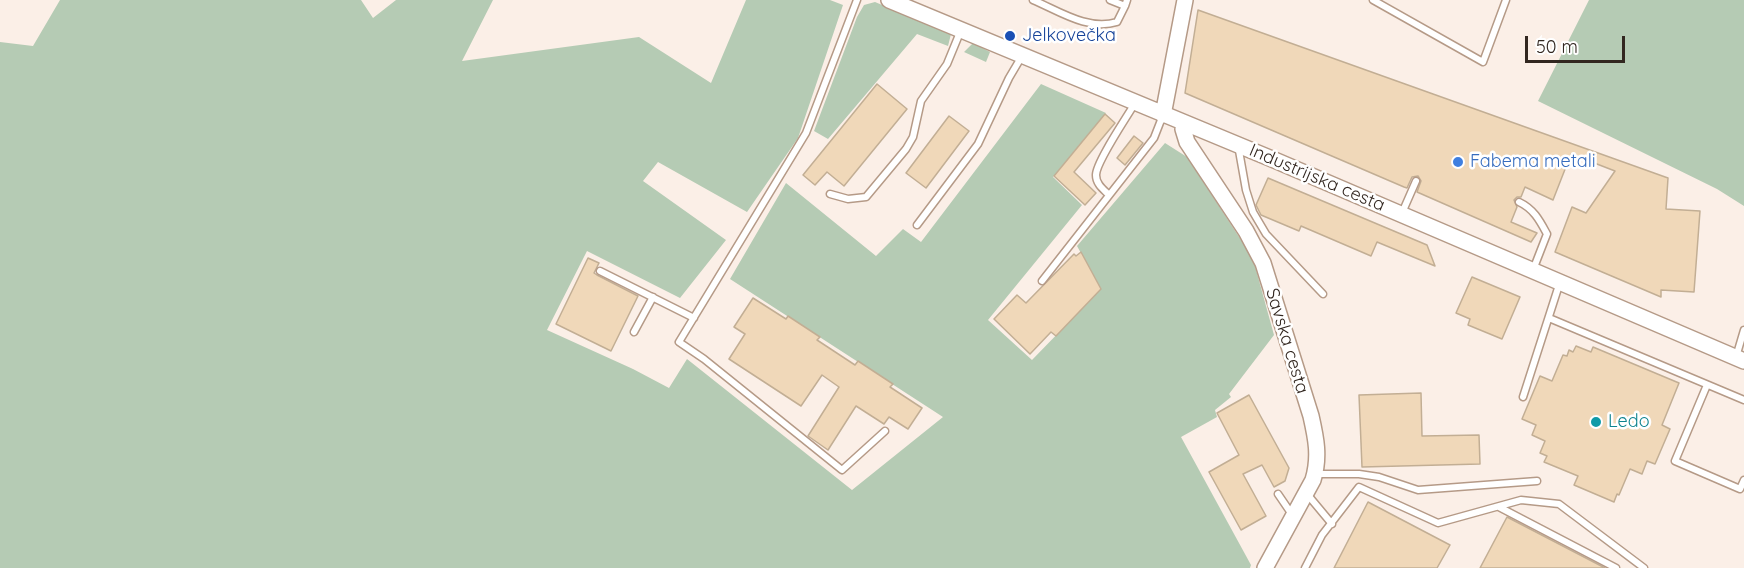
<!DOCTYPE html>
<meta charset="utf-8">
<style>
body{margin:0}
#map{position:relative;width:1744px;height:568px;overflow:hidden;background:#fbefe7;font-family:Quicksand,sans-serif}
canvas{display:block}
.scale{position:absolute;left:1525px;top:36px;width:100px;height:27px;box-sizing:border-box;border:3px solid #322720;border-top:0;padding-left:8px;font-size:18px;line-height:21px;white-space:nowrap;color:#322720;-webkit-text-stroke:4px #fff;paint-order:stroke}
</style>
<div id="map">
<canvas width="1744" height="568"></canvas>
<div class="scale">50 m</div>
</div>
<script>
const ctx = document.querySelector('canvas').getContext('2d');
ctx.lineJoin = 'round';
function paint(path, color) { ctx.fillStyle = color; ctx.fill(path, 'evenodd'); }
function trace(path, color, width, dash) { ctx.strokeStyle = color; ctx.lineWidth = width; ctx.lineCap = dash ? 'butt' : 'round'; ctx.setLineDash(dash || []); ctx.stroke(path); }
function label(font, color, halo, rows, align = 'center') {
  ctx.font = font + ' Quicksand,sans-serif'; ctx.lineWidth = 5; ctx.setLineDash([]); ctx.textBaseline = 'middle'; ctx.strokeStyle = halo; ctx.fillStyle = color; for (const [text, x, y, turn = 0] of rows) {
    ctx.save(); ctx.translate(x, y); ctx.rotate((+turn || 0) * Math.PI / 180); ctx.textAlign = isNaN(turn) ? turn : align; if (halo) ctx.strokeText(text, 0, 0); ctx.fillText(text, 0, 0); ctx.restore();
  }
}
const green = new Path2D(`
 M60 0H361L373 18 396 0H493L462 61 639 37 711 83 746 0H830L843 5 798 138 747 212 658 162 643 181 726 240 680 298 587 251 547 330 633 369 669 388 687 359 852 490 943 417 730 279 786 183 876 256 903 229 921 242 1041 84 1106 113 1053 177 1082 205 988 320 1032 360 1101 289 1077 246 1165 143 1187 157 1245 246 1255 266 1274 335 1229 394 1231 397 1215 410 1217 417 1181 437 1251 565 1250 568H0V42L33 46Z
 M1589 0H1744V206L1717 189 1538 101Z
 M875 2 951 34 948 46 917 34 828 139 814 131 857 17 864 5Z
 M973 43 990 52 986 62 964 52Z`);
const building = new Path2D(`
 M1198 10 1668 178 1666 209 1700 211 1694 292 1661 290V297L1555 252 1572 207 1586 213 1615 171 1571 154 1553 200 1525 187 1521 197H1517L1514 200 1517 207 1511 222 1537 233 1531 242 1417 192 1421 181 1418 176 1412 177 1407 188 1404 187 1185 93Z
 M877 84 907 109 844 186 827 172 815 185 803 175Z
 M1105 114 1115 123 1074 172 1096 193 1085 205 1054 176Z
 M949 116 969 131 926 188 906 173Z
 M1134 136 1143 143 1125 165 1117 158Z
 M1268 178 1427 245 1435 266 1377 242 1371 256 1301 226 1299 231 1261 215 1256 205Z
 M1081 252 1101 289 1056 336 1051 332 1030 354 994 319 1017 295 1026 303 1074 254 1076 256Z
 M588 258 599 263 594 273 597 275 638 296 611 351 556 324Z
 M1472 277 1520 297 1502 339 1468 325 1470 319 1456 313Z
 M753 298 786 319 788 316 820 337 817 340 855 365 858 361 893 384 890 387 922 408 908 429 889 417 884 424 856 406 828 450 808 436 839 387 822 375 801 406 729 359 745 334 734 327Z
 M1576 346 1591 352 1593 347 1679 383 1662 425 1670 429 1655 464 1647 461 1642 474 1630 469 1619 495 1617 494 1614 502 1574 485 1578 476 1544 462 1547 456 1540 453 1545 441 1532 435 1536 425 1522 419 1540 376 1552 381 1563 355 1567 356 1569 350 1573 352Z
 M1421 393 1422 436 1479 435 1480 464 1362 467 1359 395Z
 M1249 395 1289 468 1285 481 1274 487 1262 465 1243 474 1266 516 1241 530 1209 472 1239 455 1217 413Z
 M1368 502 1450 545 1437 568H1334Z
 M1507 517 1605 568H1480Z`);
const service = new Path2D(`
 M857 0 806 133 679 342 704 359 842 470 885 431
 M1033 0C1059 11 1088 31 1117 22L1125 6
 M1110 0 1125 6 1127 0
 M1373 0 1483 62 1506 0
 M1238 145 1246 190 1253 212 1266 234 1323 294
 M830 194 848 199 866 197 906 149 913 137 921 101 947 64 961 30
 M1109 195C1103 189 1096 184 1096 175 1096 162 1127 117 1135 103
 M1519 202C1534 209 1540 221 1547 234L1533 270
 M1402 213 1416 181
 M917 225 978 144 1009 78 1022 56
 M600 271 694 318
 M1042 281 1154 138 1163 115
 M1549 318 1744 400
 M634 332 653 297
 M1736 357 1744 330
 M1707 385 1675 461 1740 489 1744 480
 M1523 397 1560 282
 M1315 474H1359L1379 477 1418 490 1537 481
 M1278 494 1293 516
 M1307 494 1332 524
 M1499 507 1616 568
 M1305 568 1322 535 1359 487 1438 523 1521 500 1559 504 1644 568`);
const tertiary = new Path2D(`
 M889 0 1272 159 1744 361
 M1163 115 1185 0
 M1185 123 1183 129 1187 142 1246 231 1263 263 1311 416C1316 438 1320 457 1313 480L1265 568`);
const markers = [
 [1010,36,6,"#1a4fb4"],
 [1458,162,6,"#3f7fe0"],
 [1596,422,6,"#0f9aa8"]
];
const transitNames = [
 ["Jelkovečka",1022,36]
];
const shopNames = [
 ["Fabema metali",1470,162]
];
const streetNames = [
 ["Industrijska cesta",1317,178,23],
 ["Savska cesta",1287,341,73]
];
const cultureNames = [
 ["Ledo",1608,422]
];
paint(green, '#b5cbb4');
paint(building, '#f0d8b9');
trace(building, '#c2ae94', 1.5);
trace(service, '#b59a87', 9);
trace(tertiary, '#b59a87', 18);
trace(service, '#fff', 6);
trace(tertiary, '#fff', 15);
for (const [x, y, r, color] of markers) { const dot = new Path2D(); dot.arc(x, y, r, 0, 2 * Math.PI); ctx.fillStyle = color; ctx.fill(dot); trace(dot, '#fff', 2); }
label('18px', '#164399', '#fff', transitNames, 'left');
label('18px', '#366cbe', '#fff', shopNames, 'left');
label('18px', '#322720', '#fff', streetNames);
label('18px', '#0d838f', '#fff', cultureNames, 'left');
</script>
